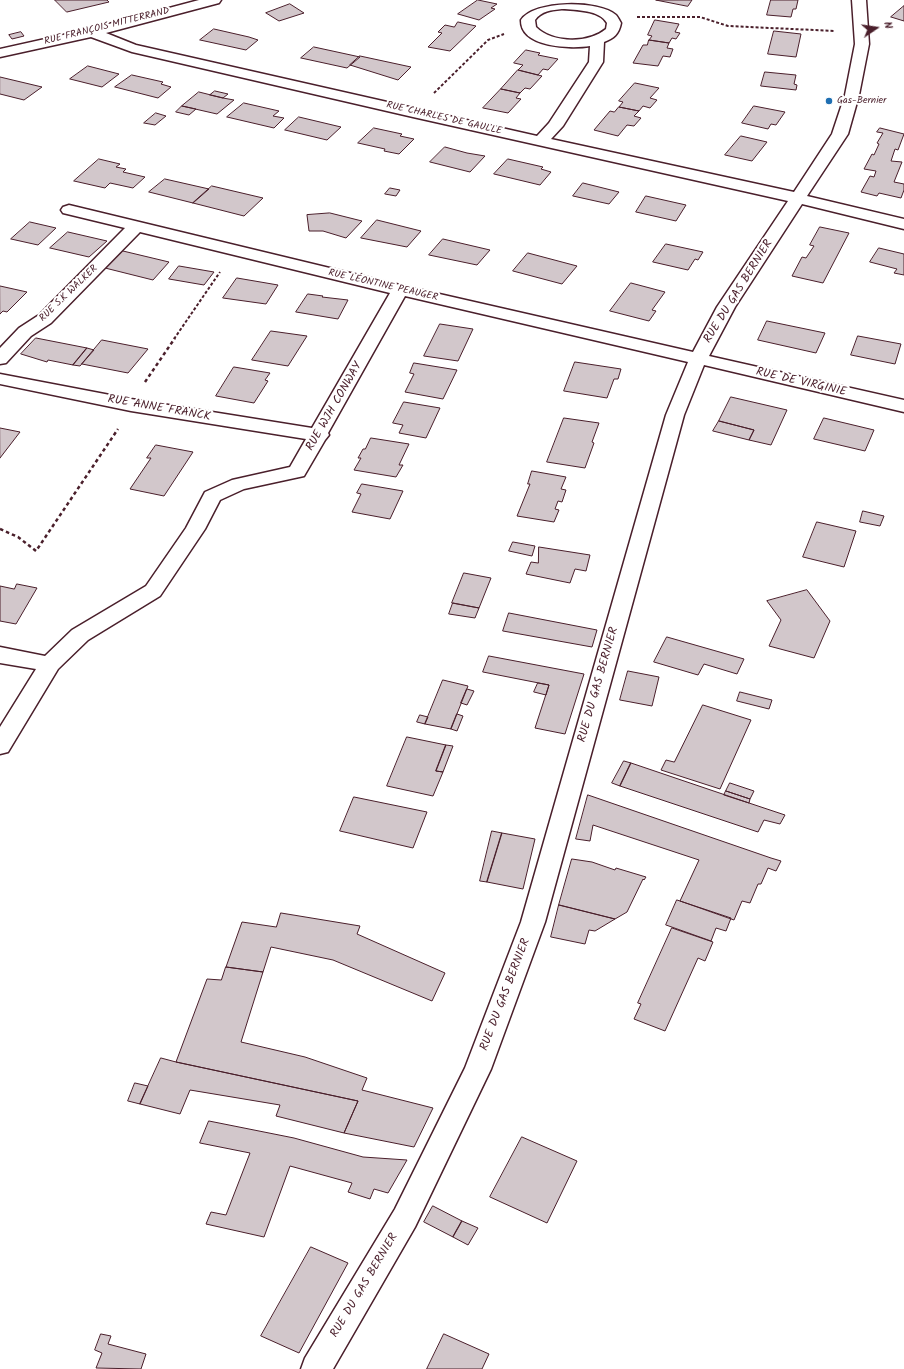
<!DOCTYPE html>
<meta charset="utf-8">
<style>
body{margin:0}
#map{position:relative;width:904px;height:1369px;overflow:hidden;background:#fff;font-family:Kalam,sans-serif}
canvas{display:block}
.north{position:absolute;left:856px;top:8px;width:40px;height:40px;-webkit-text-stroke:3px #fff;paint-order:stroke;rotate:77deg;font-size:11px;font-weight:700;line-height:16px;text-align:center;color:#4a1f2b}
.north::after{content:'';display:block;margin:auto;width:14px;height:18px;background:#4a1f2b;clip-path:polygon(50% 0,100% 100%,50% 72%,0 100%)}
</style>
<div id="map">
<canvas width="904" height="1369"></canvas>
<div class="north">N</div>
</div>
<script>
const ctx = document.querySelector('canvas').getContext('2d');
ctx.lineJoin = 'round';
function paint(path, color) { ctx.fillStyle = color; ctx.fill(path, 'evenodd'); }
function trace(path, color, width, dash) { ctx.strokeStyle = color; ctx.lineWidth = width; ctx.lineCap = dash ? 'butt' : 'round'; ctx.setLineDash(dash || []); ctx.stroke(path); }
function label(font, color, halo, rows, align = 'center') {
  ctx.font = font + ' Kalam,sans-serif'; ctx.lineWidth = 4; ctx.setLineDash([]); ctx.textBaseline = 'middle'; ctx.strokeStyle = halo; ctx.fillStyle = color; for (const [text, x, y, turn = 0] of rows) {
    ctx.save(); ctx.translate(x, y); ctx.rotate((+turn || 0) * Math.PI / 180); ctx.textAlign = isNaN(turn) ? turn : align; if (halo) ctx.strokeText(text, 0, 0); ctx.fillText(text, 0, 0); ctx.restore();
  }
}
const building = new Path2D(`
 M55 0H107L109 2 67 12Z
 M478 0 497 4 491 8 495 9 479 20 458 14Z
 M656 0H692L688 6Z
 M771 0H798L796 9H793L791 17 767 15Z
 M290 4 304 13 279 21 266 13Z
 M904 6V21L891 17Z
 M655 20 679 24 675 32 680 33 676 39 672 38 669 43 649 40 652 36 648 35Z
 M458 22 476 26 450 51 428 47 442 33 438 32 445 25 454 27Z
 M214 29 249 37 258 40 246 50 200 40Z
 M774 31 801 34 796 57 768 54Z
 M21 32 24 36 12 39 9 35Z
 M649 40 669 43 667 48 673 49 670 57 663 56 658 66 633 63 643 45H647Z
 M314 47 360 57 347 68 301 58Z
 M526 50 540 53 538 55 558 59 548 70 543 69 538 75 518 70 523 65 514 63Z
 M360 56 411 67 398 80 350 65Z
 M88 66 119 74 102 87 70 79Z
 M518 70 542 76 530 89 525 88 520 93 501 89Z
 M765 72 796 75 794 84 797 85 796 90 761 86Z
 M132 75 163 82 161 84 171 87 158 98 115 87Z
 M0 77 42 87 24 100 0 94Z
 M635 83 659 88 650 98 657 100 650 108 643 106 639 111 619 107 623 102 619 101Z
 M501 89 520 93 516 98 521 99 508 113 483 108Z
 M215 91 228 94 223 98 210 95Z
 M199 92 223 98 234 100 217 114 182 106Z
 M244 103 279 111 273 116 284 118 274 128 227 117Z
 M182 106 196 109 189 115 176 112Z
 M754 106 785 112 776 125 771 124 768 129 742 123Z
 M619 107 639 111 634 116 641 118 634 126 627 125 618 136 594 130 610 111 614 112Z
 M156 113 166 116 155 125 144 123Z
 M299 117 341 127 327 140 285 130Z
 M374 128 402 134 400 136 414 139 399 154 384 151 385 149 358 143Z
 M880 128 904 134 898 150 895 149 891 161 902 162 894 182 904 184V190L901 198 879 193 877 196 861 192 870 176 874 177 876 171 864 169 872 154 874 155 879 144 877 143 883 133 877 132Z
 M741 136 767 142 752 161 725 155Z
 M445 147 467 153 485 156 470 172 430 162Z
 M99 159 120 164 116 167 126 169 123 172 145 177 133 188 110 183 105 188 74 181Z
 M508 159 543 167 541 169 551 172 540 185 494 174Z
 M165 179 209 189 193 203 149 192Z
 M583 183 619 192 609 204 573 196Z
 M212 186 263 198 244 216 193 203Z
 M390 188 400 190 396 196 385 194Z
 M646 196 686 205 676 221 636 212Z
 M330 213 362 221 346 238 323 231H309L307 215Z
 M377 220 421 231 407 247 361 238Z
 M30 222 56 228 38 245 11 239Z
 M820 227 849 233 823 283 792 276 802 257 806 258 814 246 810 245Z
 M68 232 107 241 89 257 50 248Z
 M443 239 490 250 477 265 429 255Z
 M666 244 703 252 698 260 695 259 688 270 653 262Z
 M879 248 904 254V275L894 273 897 269 870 262Z
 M123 251 169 262 153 280 105 268Z
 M528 253 577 266 562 284 513 271Z
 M179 266 214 272 204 285 169 279Z
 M237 278 278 285 266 304 223 298Z
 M631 283 665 292 652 310 656 311 649 321 610 311Z
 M0 286 27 292 7 312 3 311 0 314Z
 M308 294 323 296 322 297 348 300 338 319 296 312Z
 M767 321 825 333 816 353 758 340Z
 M440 324 473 329 458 361 424 356Z
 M271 331 307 336 288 366 252 360Z
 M858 336 901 344 895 364 851 355Z
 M36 338 87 348 73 365 48 360 47 362 21 354Z
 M102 340 148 349 128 373 82 364Z
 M87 348 94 350 80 366 73 365Z
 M575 362 621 369 618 379H614L607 398 564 391Z
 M414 363 457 370 443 399 405 392 414 374 410 373Z
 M234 367 270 373 265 380 268 381 254 403 216 396Z
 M731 397 787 410 771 445 749 440 754 430 719 421Z
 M404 402 440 408 426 438 399 433 403 425 393 423Z
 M564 418 599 423 592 442 594 443 585 468 547 462Z
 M824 418 874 430 865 451 814 439Z
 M719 421 754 430 749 440 713 431Z
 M0 428 20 432 0 458Z
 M371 438 409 444 399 465H403L396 477 354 470 361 458H358L363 449H365Z
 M156 445 193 452 164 496 130 489 151 458H147Z
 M532 471 566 477 561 489 566 490 562 502 558 501 555 509 559 510 554 522 517 516 530 484H528Z
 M362 484 403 491 390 519 352 512 361 494 357 493Z
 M863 511 884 516 880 526 860 522Z
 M817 522 856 531 844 567 803 557Z
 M513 542 535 546 532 556 509 551Z
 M539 547 590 555 586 571 575 569 570 583 526 574 531 562 538 563Z
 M464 573 491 578 479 608 452 603Z
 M17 584 37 588 16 624 0 621V586L14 589Z
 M807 590 830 621 814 658 769 646 781 620 767 601Z
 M453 603 479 608 475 618 449 614Z
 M509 613 597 630 592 647 503 631Z
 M667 637 744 659 737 674 704 664 698 675 654 662Z
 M489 656 584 674 565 734 535 728 549 685 483 672Z
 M628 671 659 677 652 706 620 700Z
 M443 680 468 686 451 729 425 724Z
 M538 683 549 685 546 695 534 692Z
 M467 689 474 691 467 705 461 703Z
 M740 692 772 700 769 709 737 701Z
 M703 705 751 720 720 789 661 770 666 760 674 762Z
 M457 714 463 716 457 731 451 729Z
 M420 715 428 717 425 724 417 722Z
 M407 737 446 745 436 771 443 772 433 796 387 786Z
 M446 745 453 746 443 772 436 771Z
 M624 761 631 763 620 786 612 783Z
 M631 763 749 803 785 815 780 824 764 820 758 832 620 786Z
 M730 783 754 791 750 799 726 791Z
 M726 791 750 799 749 803 724 795Z
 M588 795 771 858 781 861 776 871 768 868 761 884H758L750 903 742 901 734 920 680 901 699 860 593 825 590 841 576 839Z
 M354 797 427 812 413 848 340 831Z
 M492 831 502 833 487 882 480 881Z
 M502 833 535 839 523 889 487 882Z
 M572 859 592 862 615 870 616 868 646 877 644 880 643 879 627 912 615 919 559 905Z
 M677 900 731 918 726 931 716 928 711 941 666 925Z
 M559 905 615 919 595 931 589 930 585 944 551 937Z
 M281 913 360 926 357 934 445 973 432 1001 333 960 271 947 263 972 226 967 242 922 276 927Z
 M672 928 713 942 705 961 698 958 665 1031 634 1019 641 1004 638 1003Z
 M226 967 263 972 241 1042 305 1057 367 1078 362 1090 433 1108 414 1147 344 1133 358 1101 176 1062 207 979 221 980Z
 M161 1058 176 1062 358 1101 344 1133 276 1116 280 1105 190 1090 180 1114 140 1104Z
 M135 1083 148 1086 140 1104 128 1101Z
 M209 1121 294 1138 363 1157 407 1160 388 1193 374 1189 370 1199 348 1192 352 1183 290 1166 264 1237 206 1224 211 1212 226 1215 250 1153 200 1143Z
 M522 1137 577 1161 547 1223 490 1197Z
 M433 1206 462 1221 453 1237 424 1222Z
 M462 1221 478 1228 468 1245 453 1237Z
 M311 1247 348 1263 299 1353 261 1336Z
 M101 1334 111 1336 108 1344 146 1354 141 1369 96 1368 102 1353 95 1350Z
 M444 1334 489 1354 482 1369H427Z`);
const pathFar1 = new Path2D(`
 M637 17H700L728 26 835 31
 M434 93 488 40 504 34
 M174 339 220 272`);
const path = new Path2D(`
 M145 382 175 338
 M0 529 18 537 36 551 118 429`);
const minor = new Path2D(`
 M199 0H221L219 3 106 33 136 45 537 136 549 123 589 62 590 46C572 49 520 48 521 20 534 0 599 0 616 15 618 17 619 20 621 23 619 34 614 38 604 42L603 62 563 126 551 139 794 192 832 134 845 95 855 44 852 0H866L869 44 859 95 848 134 807 196 904 219V229L802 204 735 307 709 356 904 400V412L704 365 684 415 545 922 491 1069 415 1227 333 1369H301L305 1358 395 1209 465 1068 521 922 666 415 688 362 405 296 328 433 329 435 325 440 304 476 244 489 220 500 205 529 160 596 88 640 58 669 8 752 0 754V727L36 669 0 663V647L45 656 72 630 146 586 186 528 205 492 232 480 290 467 306 439 131 411 0 384V374L131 399 312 428 390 293 140 232 51 323 31 336 6 363 0 364V348L19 328 39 315 125 228 63 213 61 210 63 207 69 205 400 285 693 352 717 307 788 201 413 117 132 52 91 37 0 57V49L90 29ZM562 9C576 10 600 10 607 23L606 29C588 44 552 43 536 27L535 20C541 11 552 10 562 9Z`);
const markers = [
 [829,101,4,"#1f6fb2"]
];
const farStreetnames = [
 ["RUE FRANÇOIS MITTERRAND",107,27,-14],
 ["RUE CHARLES DE GAULLE",444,119,13],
 ["RUE LÉONTINE PEAUGER",383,286,13],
 ["RUE S.K WALKER",69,294,-44]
];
const farPoinames = [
 ["Gas-Bernier",837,101]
];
const streetNames = [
 ["RUE DU GAS BERNIER",739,292,-58],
 ["RUE DE VIRGINIE",801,383,13],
 ["RUE WJH CONWAY",335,407,-60],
 ["RUE ANNE FRANCK",159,409,10],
 ["RUE DU GAS BERNIER",599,685,-74],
 ["RUE DU GAS BERNIER",506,995,-69],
 ["RUE DU GAS BERNIER",365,1286,-59]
];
paint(building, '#d2c7cb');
trace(building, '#4a1f2b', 1);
trace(minor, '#4a1f2b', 3);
trace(pathFar1, '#4a1f2b', 2, [3, 2]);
trace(path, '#4a1f2b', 2.5, [3.5, 3]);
paint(minor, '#fff');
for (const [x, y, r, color] of markers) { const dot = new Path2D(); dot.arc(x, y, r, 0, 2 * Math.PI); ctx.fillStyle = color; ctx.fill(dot); trace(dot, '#fff', 1.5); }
label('10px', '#4a1f2b', '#fff', farStreetnames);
label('10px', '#4a1f2b', '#fff', farPoinames, 'left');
label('12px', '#4a1f2b', '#fff', streetNames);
</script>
